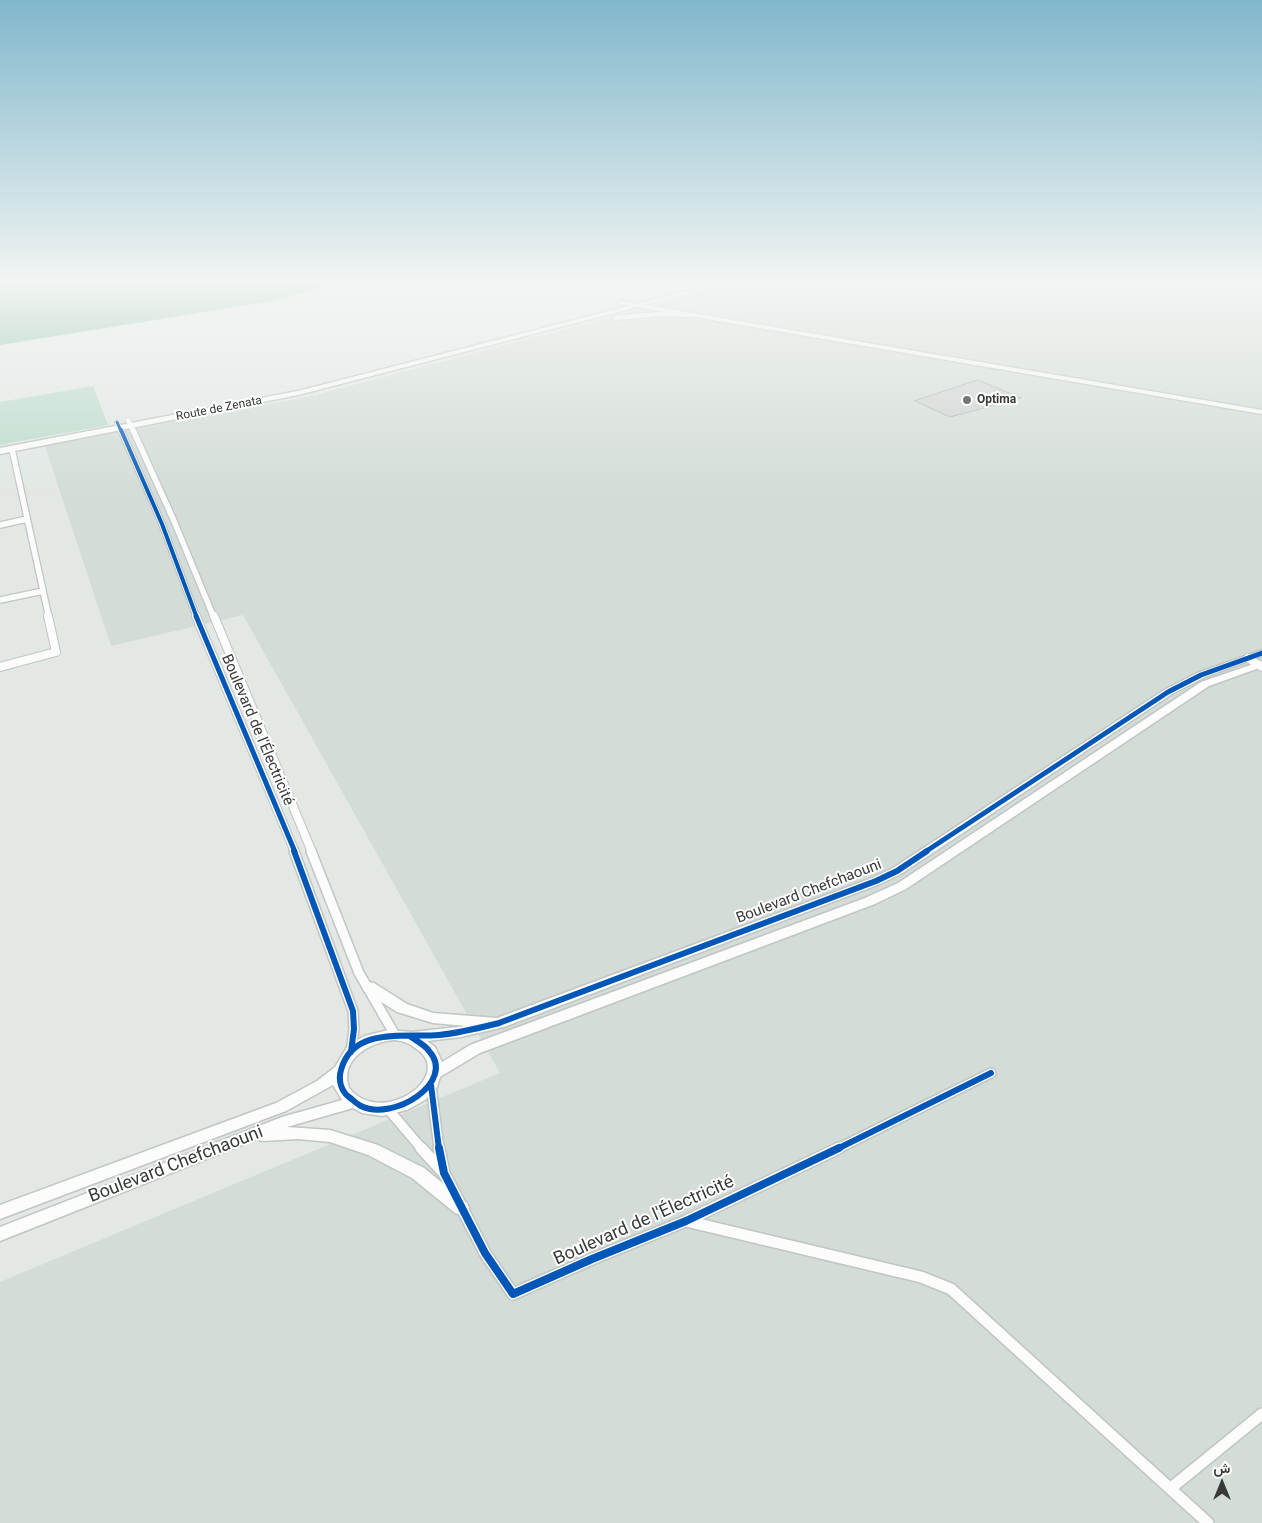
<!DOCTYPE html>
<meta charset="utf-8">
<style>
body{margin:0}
#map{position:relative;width:1262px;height:1523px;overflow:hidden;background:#e3e8e5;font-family:Roboto,Vazirmatn,sans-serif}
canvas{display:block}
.north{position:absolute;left:1197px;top:1458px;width:50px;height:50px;-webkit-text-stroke:4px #fff;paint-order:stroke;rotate:0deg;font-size:14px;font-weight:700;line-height:20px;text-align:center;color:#383a39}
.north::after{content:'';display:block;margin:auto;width:18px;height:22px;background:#383a39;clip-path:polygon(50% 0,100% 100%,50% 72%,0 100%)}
</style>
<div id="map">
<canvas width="1262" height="1523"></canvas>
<div class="north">ش</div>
</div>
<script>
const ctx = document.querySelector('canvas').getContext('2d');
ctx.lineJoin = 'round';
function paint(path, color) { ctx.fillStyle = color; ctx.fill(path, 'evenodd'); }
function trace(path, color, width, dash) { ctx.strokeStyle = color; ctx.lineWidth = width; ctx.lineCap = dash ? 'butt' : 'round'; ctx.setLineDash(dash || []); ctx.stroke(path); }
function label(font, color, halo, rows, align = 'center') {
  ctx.font = font + ' Roboto,sans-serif'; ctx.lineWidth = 4; ctx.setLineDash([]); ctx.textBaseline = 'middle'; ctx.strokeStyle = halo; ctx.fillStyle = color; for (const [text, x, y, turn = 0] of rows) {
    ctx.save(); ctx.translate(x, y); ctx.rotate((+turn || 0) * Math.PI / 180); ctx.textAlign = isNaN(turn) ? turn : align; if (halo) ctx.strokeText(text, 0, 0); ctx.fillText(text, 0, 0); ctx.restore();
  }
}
const built = new Path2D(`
 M740 283H1262V1523H0V1282L500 1073 243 615 111 646 45 446 316 395Z`);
const green = new Path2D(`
 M93 386 108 425 0 445V402Z`);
const water = new Path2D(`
 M0 283H337L273 301 0 345Z`);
const building = new Path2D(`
 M978 380 1021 398 950 417 915 401Z`);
const streetFar4 = new Path2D(`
 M128 420 133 431
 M117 422 121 431`);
const streetFar3 = new Path2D(`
 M121 430 162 524 197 618
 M133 430 174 521 214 618
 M12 449 49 618
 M0 525 27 519
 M0 600 43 591`);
const streetFar2 = new Path2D(`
 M196 616 295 852
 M214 616 312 852
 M1248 658 1262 667
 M0 667 56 652 48 616`);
const streetFar1 = new Path2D(`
 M294 851 353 1011 354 1029 351 1052
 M311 851 359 973 395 1035
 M431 1085 439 1149
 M388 1109 422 1149
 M837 1149 991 1073`);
const street = new Path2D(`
 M421 1148 444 1173
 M439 1148 444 1173 485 1253 513 1294 592 1259 686 1221 839 1148
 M686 1221 921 1277 951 1289 1208 1523
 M1171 1488 1262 1414`);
const secondary = new Path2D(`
 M621 301 1262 410V414L619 304 618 303Z
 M1262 650V656L1205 677 1172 694 901 874 880 884 504 1027 461 1037 427 1041 435 1047 442 1062 470 1045 865 898 898 883 1201 682 1262 661V667L1209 686 906 889 875 904 480 1053 440 1077 437 1087 425 1100 407 1110 382 1116 362 1113 353 1108 287 1127 330 1130 378 1145 424 1168 467 1203 469 1208 467 1213 461 1215 455 1213 412 1178 368 1155 330 1142 298 1139 262 1141 257 1139 0 1241V1227L282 1117 342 1100 333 1085 286 1111 0 1219V1205L276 1103 317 1081 335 1067 347 1047 364 1036 388 1030 413 1032 466 1026 433 1023 397 1012 364 991 362 987 364 983 369 982 374 983 407 1004 433 1013 497 1018 872 878 893 868 1164 690 1197 673ZM394 1040C405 1041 410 1044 418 1050 454 1077 382 1128 349 1088 339 1059 370 1042 394 1040Z`);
const primary = new Path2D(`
 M718 283H730L298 395 0 454V448L298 391Z
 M657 312 692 313 696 315 692 317 657 316 616 320 612 318 616 316Z`);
const cyclewayFar4 = new Path2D(`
 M117 422 121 431`);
const cyclewayFar3 = new Path2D(`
 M121 430 162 524 197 618`);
const cyclewayFar2 = new Path2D(`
 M196 616 295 852
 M925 852 1168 692 1201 675 1262 653`);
const cyclewayFar1 = new Path2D(`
 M294 851 353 1011 354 1029 351 1052
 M411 1037C417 1041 425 1045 429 1051 457 1082 393 1122 361 1106 357 1104 353 1100 349 1097 341 1091 338 1080 341 1070 353 1026 406 1038 439 1035 460 1033 479 1028 499 1023L876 881 897 871 927 851
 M431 1085 439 1149
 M837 1149 991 1073`);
const cycleway = new Path2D(`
 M439 1148 444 1173 485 1253 513 1294 592 1259 686 1221 839 1148`);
const markers = [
 [967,400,5,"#747775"]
];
const farPoinames = [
 ["Optima",977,400]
];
const farStreetnames = [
 ["Route de Zenata",219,409,-11]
];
const streetNames = [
 ["Boulevard de l'Électricité",257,730,67],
 ["Boulevard Chefchaouni",809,892,-21]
];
const nearStreetnames = [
 ["Boulevard Chefchaouni",176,1165,-21],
 ["Boulevard de l'Électricité",644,1221,-24]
];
paint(built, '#d3dcd6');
paint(green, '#bbdbca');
paint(water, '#86bca2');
paint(building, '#ced1cf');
trace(building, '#adb0ae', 1);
trace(streetFar4, '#c1c5c3', 5.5);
trace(streetFar3, '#c1c5c3', 8);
trace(streetFar2, '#c1c5c3', 10);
trace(streetFar1, '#c1c5c3', 12);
trace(street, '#c1c5c3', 14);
trace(secondary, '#c1c5c3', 3);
trace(primary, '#c1c5c3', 3);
trace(streetFar4, '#fbfcfb', 4.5);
trace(streetFar3, '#fbfcfb', 5.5);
trace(streetFar2, '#fbfcfb', 8);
trace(streetFar1, '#fbfcfb', 9);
trace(street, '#fbfcfb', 11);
paint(secondary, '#fbfcfb');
paint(primary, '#fbfcfb');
trace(cyclewayFar4, '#0057b8', 3);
trace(cyclewayFar3, '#0057b8', 4);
trace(cyclewayFar2, '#0057b8', 5);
trace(cyclewayFar1, '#0057b8', 6);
trace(cycleway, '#0057b8', 8);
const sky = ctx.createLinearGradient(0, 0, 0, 496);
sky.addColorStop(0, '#81b7cc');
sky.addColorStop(0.57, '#f2f5f3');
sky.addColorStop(1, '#f2f5f300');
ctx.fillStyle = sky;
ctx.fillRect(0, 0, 1262, 496);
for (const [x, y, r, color] of markers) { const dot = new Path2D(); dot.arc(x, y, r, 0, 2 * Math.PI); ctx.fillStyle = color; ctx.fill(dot); trace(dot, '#fff', 2); }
label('bold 12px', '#383a39', '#fff', farPoinames, 'left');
label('12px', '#383a39', '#fff', farStreetnames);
label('15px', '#383a39', '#fff', streetNames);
label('18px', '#383a39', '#fff', nearStreetnames);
</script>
